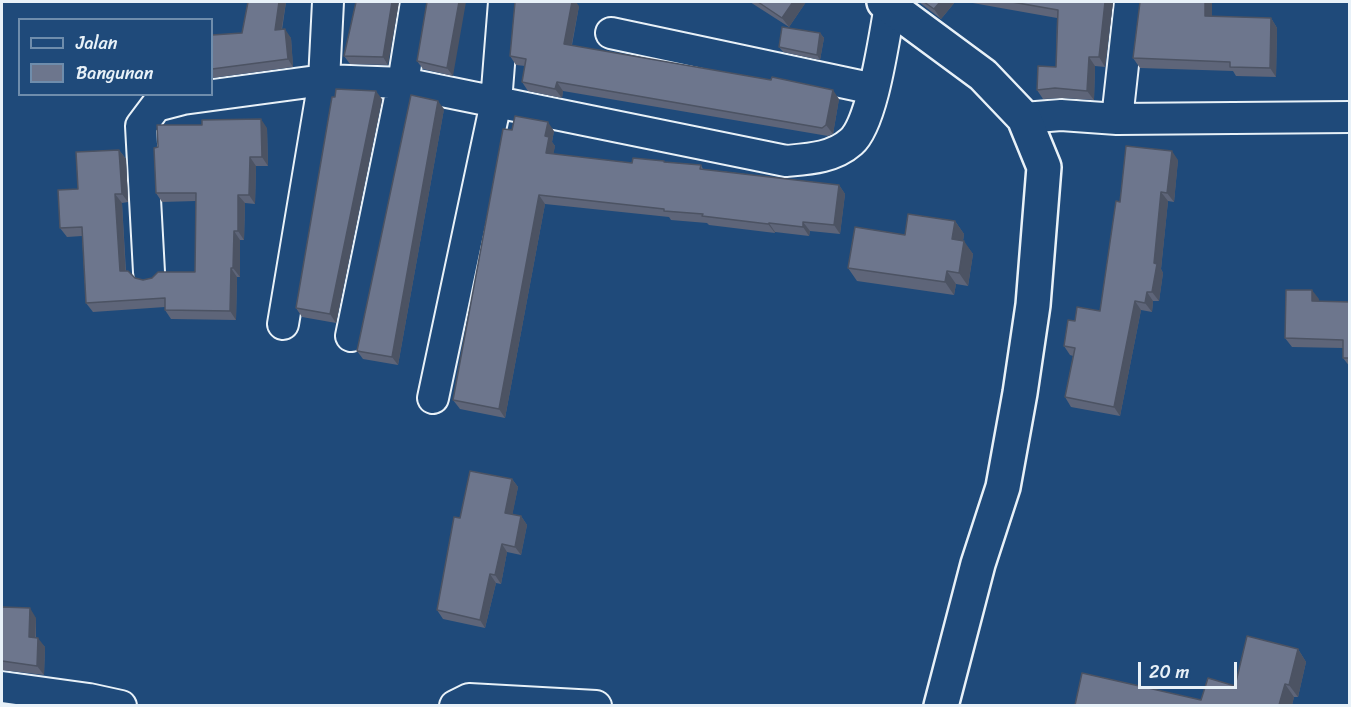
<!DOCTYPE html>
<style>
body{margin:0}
#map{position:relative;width:1351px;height:707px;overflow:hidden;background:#1f4a7a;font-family:Sriracha,sans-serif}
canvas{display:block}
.frame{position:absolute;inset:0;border:3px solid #e8f1f8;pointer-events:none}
.legend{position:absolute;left:18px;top:18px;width:195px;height:78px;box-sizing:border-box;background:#1f4a7a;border:2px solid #6f8dac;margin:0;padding:8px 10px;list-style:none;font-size:18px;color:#e8f1f8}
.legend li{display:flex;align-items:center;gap:12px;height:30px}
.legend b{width:30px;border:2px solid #6f8dac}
.scale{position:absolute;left:1138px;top:662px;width:99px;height:27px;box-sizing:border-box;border:3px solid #e8f1f8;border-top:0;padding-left:8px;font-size:18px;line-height:21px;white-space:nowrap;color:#e8f1f8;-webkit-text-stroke:4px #1f4a7a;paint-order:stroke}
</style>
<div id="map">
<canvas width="1351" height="707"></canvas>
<div class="frame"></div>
<ul class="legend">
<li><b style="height:8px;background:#1f4a7a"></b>Jalan</li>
<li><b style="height:16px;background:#6d768d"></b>Bangunan</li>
</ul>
<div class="scale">20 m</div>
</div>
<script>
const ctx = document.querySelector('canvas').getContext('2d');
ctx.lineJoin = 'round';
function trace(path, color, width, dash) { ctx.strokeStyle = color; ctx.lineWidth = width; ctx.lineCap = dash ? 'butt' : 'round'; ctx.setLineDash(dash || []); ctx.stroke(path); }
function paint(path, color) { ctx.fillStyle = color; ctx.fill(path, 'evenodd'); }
const minor = new Path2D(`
 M611 33 874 89
 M1024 118 1061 115 1117 119 1350 117
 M1117 119 1130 2
 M149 272 141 126 156 106 183 99 324 80 403 83 786 161C808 159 833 158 851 142 873 123 884 37 890 6
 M283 324 324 80 328 2
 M351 336 403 83 416 2
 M433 398 496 102 504 2
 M2 687 89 699 121 706
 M455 706 469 699 596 706`);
const tertiary = new Path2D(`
 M884 2 983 75 1024 118 1044 167 1033 305 1020 393 1003 487 978 564 941 706`);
const wall = new Path2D(`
 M248 2H286L282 30 291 38 293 67 212 78V35L242 33Z
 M356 2 388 65 350 64 344 56Z
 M427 2 453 76 423 69 417 61Z
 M750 2H806L789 27Z
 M919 2H955L941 19Z
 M967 2H1113L1105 67 1095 66 1094 100 1062 98 1043 99 1037 90 1056 67 1057 18Z
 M1212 2V17L1271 18 1277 28 1276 77 1236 76 1233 71 1140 68 1133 58Z
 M579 6 572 45 839 99 833 134 828 136 563 91 562 98 528 91 522 82 525 66 516 65 510 56Z
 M820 33 824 38 820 60 783 52 779 47Z
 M382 99 336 323 302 317 296 308Z
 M444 109 398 365 363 359 357 351Z
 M267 128 268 166H256L255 204 245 203 244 240H240V277H237L236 320 171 319 165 310V307L93 312 86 303 82 236 67 237 60 228 78 189 119 150 126 159 128 202 122 203 126 271 135 278 143 280 195 272 196 201 162 202 156 193Z
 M512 130 554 131 552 142 555 146 553 154 632 163H666L701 165 703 169 839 185 845 194 840 234 810 231 809 236 775 232V233L709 225 707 223 671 220 669 217 545 204 505 418 460 409 453 400Z
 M1178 160 1174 202 1168 201 1161 269 1163 273 1159 301H1153L1152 312 1141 310 1120 416 1071 407 1065 397 1073 356 1070 355 1064 346 1075 321 1100 311 1120 202Z
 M955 221 964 234 963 241 973 254 968 286 956 284 954 295 857 281 848 268 905 235Z
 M1319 299 1318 301 1350 302V367L1343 358V348L1292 347 1285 338Z
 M512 479 518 487 512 515 521 516 527 525 521 555 507 552 501 584 496 583 485 628 443 619 437 610 460 518Z
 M2 607 36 618V638L45 647 44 675 2 670Z
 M1298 649 1306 662 1298 697H1294L1292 705H1075L1201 700 1235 686Z`);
const shadedWall = new Path2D(`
 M279 2H286L280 38 275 30Z
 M392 2H399L388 65 383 57Z
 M459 2H466L453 76 447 68Z
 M572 2H576L579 6 570 53 564 44Z
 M793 2H806L789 27 782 18Z
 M940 2H955L941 19 934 9Z
 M1105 2H1113L1105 67 1099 57Z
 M1205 2H1212V26L1205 16Z
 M1271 18 1277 28 1276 77 1270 68Z
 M285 29 291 38 293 67 288 59Z
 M820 33 824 38 820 60 817 55Z
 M1089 57 1095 66 1094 100 1087 91Z
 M557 82 563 91 562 98 555 89Z
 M833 90 839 99 833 134 826 125Z
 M376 91 382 99 336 323 330 314Z
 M438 101 444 109 398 365 392 357Z
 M261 119 267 128 268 166 262 157Z
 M548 122 554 131 552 142 555 146 552 162 546 153 545 136Z
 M119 150 126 159 128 202 122 194Z
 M1172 151 1178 160 1174 202 1167 193Z
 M250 157 256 166 255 204 249 195Z
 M839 185 845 194 840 234 834 225Z
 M1161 192 1168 201 1161 269 1163 273 1159 301 1152 292 1154 263Z
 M115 194 122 203 126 280 120 271Z
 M238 195 245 203 244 240 238 231Z
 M539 195 545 204 505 418 499 409Z
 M955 221 964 234 961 253 952 239Z
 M803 222 810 231 809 236 803 227Z
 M769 223 775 232V233L768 224Z
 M234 231 240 240V277L233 268Z
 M964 241 973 254 968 286 959 273Z
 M231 268 237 277 236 320 230 311Z
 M947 271 956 284 954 295 945 282Z
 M1312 290 1319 299 1318 310 1312 301Z
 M1147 292 1153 301 1152 312 1145 303Z
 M1135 301 1141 310 1120 416 1114 407Z
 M512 479 518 487 511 522 505 513Z
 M521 516 527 525 521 555 515 547Z
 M502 544 507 552 501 584 495 575Z
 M490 574 496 583 485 628 480 620Z
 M30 608 36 618 35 647 29 637Z
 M38 638 45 647 44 675 37 666Z
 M1298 649 1306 662 1298 697 1289 685Z
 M1285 684 1294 697 1292 705H1279Z`);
const building = new Path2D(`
 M248 2H279L275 30 285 29 288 59 212 69V35L242 33Z
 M356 2H392L383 57 344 56Z
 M427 2H459L447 68 417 61Z
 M515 2H572L564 44 771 80 772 77 833 90 826 125 822 128 557 82 555 89 522 82 526 59 510 56Z
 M758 2H793L782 18Z
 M924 2H940L934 9Z
 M1012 2H1105L1099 57H1089L1087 91 1055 88 1037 90 1038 66 1056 67 1058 10Z
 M1140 2H1205V16L1271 18 1270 68 1230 67V62L1133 58Z
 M782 27 820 33 817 55 779 47Z
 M336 89 376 91 330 314 296 308 332 97H335Z
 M411 95 438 101 392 357 357 351Z
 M515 116 548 122 545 136 549 137 546 153 632 163 633 158 664 161V162L701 165 700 169 839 185 834 225 803 222V227L769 223 768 224 702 216 703 214 664 211V209L539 195 499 409 453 400 503 129 512 130Z
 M261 119 262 157H250L249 195H238V231H234L233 268H231L230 311 165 310V298L86 303 82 227 60 228 58 190 78 189 76 152 119 150 122 194H115L120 271H128L135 278 143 280 152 278 158 272H195L196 193H156L154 148 158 147 157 125H202V120Z
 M1126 146 1172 151 1167 193 1161 192 1154 263 1157 264 1152 292H1147L1145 303 1135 301 1114 407 1065 397 1075 348 1064 346 1068 320 1075 321 1077 307 1100 311 1116 201 1120 202Z
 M908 214 955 221 952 239 964 241 959 273 947 271 945 282 848 268 855 227 905 235Z
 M1286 290H1312V301L1350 302V358H1343V340L1285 338Z
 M470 471 512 479 505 513 521 516 515 547 502 544 495 575 490 574 480 620 437 610 454 517 460 518Z
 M2 607 30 608 29 637 38 638 37 666 2 661Z
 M1247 636 1298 649 1289 685 1285 684 1279 705H1075L1082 673 1201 700 1208 678 1235 686Z`);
trace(minor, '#e8f1f8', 34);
trace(tertiary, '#e8f1f8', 38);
trace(minor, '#1f4a7a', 30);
trace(tertiary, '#1f4a7a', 33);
paint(wall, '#5e6579');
paint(shadedWall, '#4c5363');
paint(building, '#6d768d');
trace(building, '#4c5363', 1.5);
</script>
